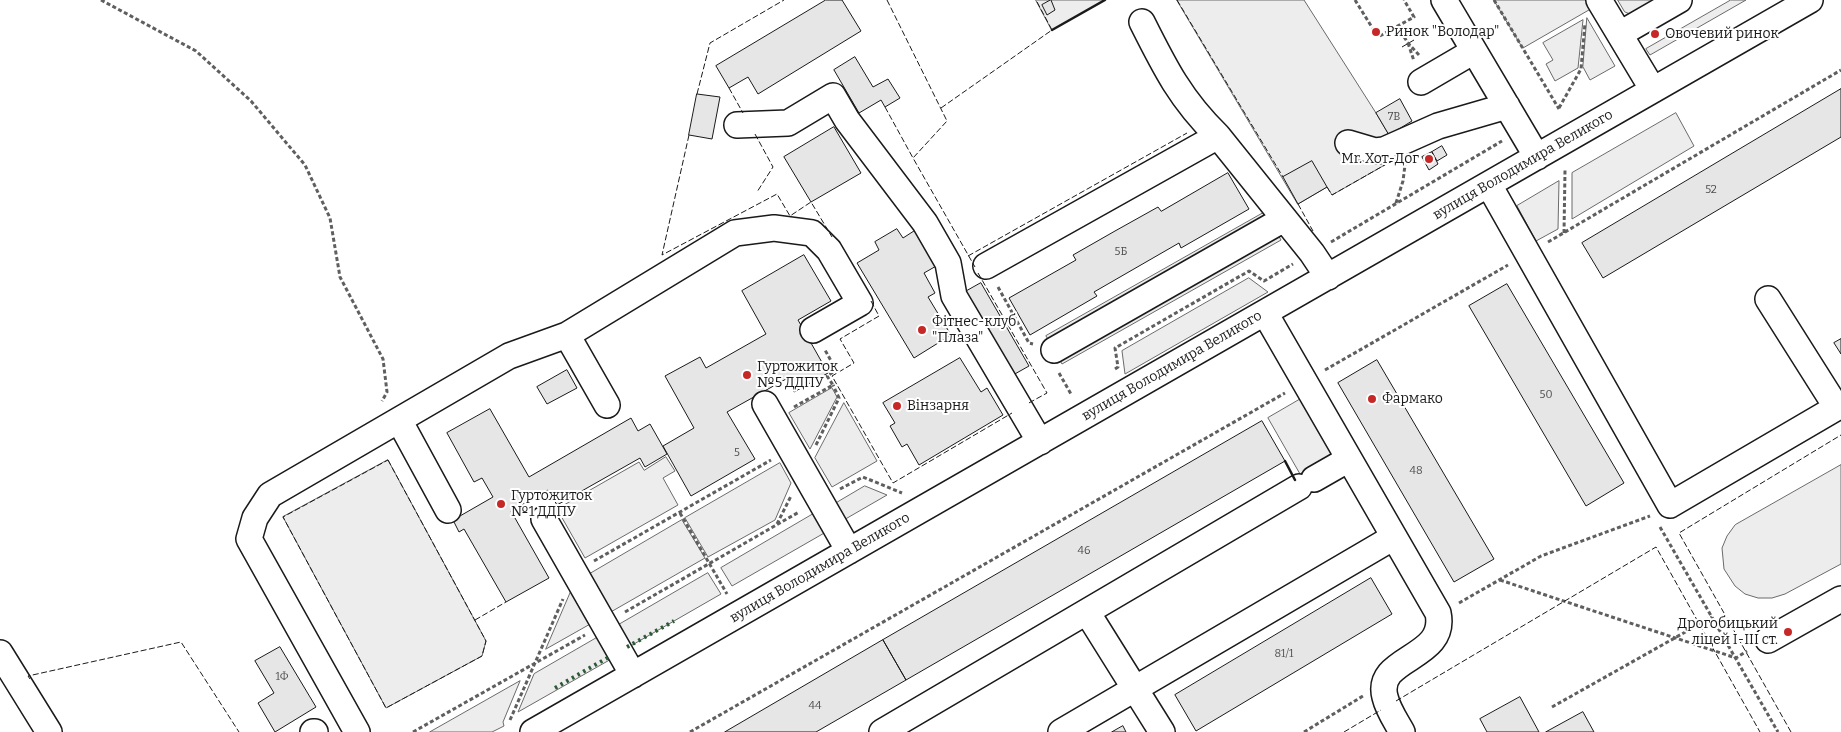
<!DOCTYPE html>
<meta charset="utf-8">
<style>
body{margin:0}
canvas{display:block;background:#fff}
</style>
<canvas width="1841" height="732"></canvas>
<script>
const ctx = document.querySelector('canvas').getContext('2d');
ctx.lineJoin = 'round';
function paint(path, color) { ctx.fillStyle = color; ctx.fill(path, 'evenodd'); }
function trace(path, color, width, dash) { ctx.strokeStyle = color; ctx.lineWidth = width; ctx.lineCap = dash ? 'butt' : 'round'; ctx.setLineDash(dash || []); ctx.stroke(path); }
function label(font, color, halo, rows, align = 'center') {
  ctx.font = font + ' Bitter,serif'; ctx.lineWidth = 4; ctx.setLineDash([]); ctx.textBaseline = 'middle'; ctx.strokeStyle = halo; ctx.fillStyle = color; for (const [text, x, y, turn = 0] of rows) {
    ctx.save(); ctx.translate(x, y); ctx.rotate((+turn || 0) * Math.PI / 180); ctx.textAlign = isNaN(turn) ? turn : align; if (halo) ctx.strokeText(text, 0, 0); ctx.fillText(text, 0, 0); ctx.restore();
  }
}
const built = new Path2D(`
 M1036 0H1105L1052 30Z
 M1177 0H1304L1376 113 1389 135 1397 158 1332 195 1327 187 1298 204Z
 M1494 0H1599L1601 3 1523 48Z
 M1618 0H1654L1630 14 1625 12Z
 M1731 0H1746L1650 55 1646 49Z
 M1587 18 1615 66 1590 80 1583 67Z
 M1583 20 1578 68 1555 81 1546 64 1553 60 1543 43Z
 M1676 113 1694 146 1572 219V173Z
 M1559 181 1558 229 1536 241 1517 206Z
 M1265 212 1281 240 1062 364 1046 336Z
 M1249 278 1268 292 1125 374 1122 351Z
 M832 388 837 397 810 449 789 413Z
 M1311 393 1343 449 1300 474 1268 418Z
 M844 403 877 461 832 487 815 458Z
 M666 457 675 471 663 478 678 505 585 558 557 509 639 462 644 470Z
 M388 460 486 641 482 656 386 708 283 517Z
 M780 463 791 483 775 520 708 557 685 518Z
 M1841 465V564L1785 594 1772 598H1758L1745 594 1735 586 1724 569 1722 548 1727 536 1735 525Z
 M865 486 887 495 842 521 833 505Z
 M815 513 826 532 732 586 721 568Z
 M682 520 705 558 609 613 588 575Z
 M708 573 721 594 627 648 615 627Z
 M572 589 592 623 546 649Z
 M600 636 613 658 518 712 534 674Z
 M520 681 503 722 504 726 492 732H430Z`);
const building = new Path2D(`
 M826 0H842L861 31 758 94 748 77 729 88 716 66Z
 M1051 0 1055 10 1047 15 1042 5Z
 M855 57 873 87 888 79 900 98 885 107 881 100 859 113 834 70Z
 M1841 89V137L1603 278 1582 243Z
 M697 94 720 97 712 139 689 135Z
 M1400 99 1412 121 1389 135 1376 113Z
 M834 127 861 173 811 202 784 157Z
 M1442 146 1447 155 1437 161 1432 152Z
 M1432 152 1438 164 1429 170 1422 157Z
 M1312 161 1327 187 1298 204 1283 177Z
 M1228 173 1249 209 1181 248 1179 243 1094 292 1097 296 1030 335 1009 298 1076 260 1073 255 1115 231 1158 207 1161 211Z
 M897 229 903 238 917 229 938 265 924 273 935 293 928 297 951 335 914 358 857 263 879 250 875 242Z
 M804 255 831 301 798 320 828 373 794 392 786 379 727 412 755 459 691 496 663 446 694 428 665 376 700 357 706 368 766 334 742 291Z
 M981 283 1029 366 1013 375 965 292Z
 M1507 284 1624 483 1586 506 1469 306Z
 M1841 339V354L1834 343Z
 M960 358 981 392 987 388 1003 415 919 465 907 444 902 447 890 426 895 423 883 403Z
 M1377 360 1494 559 1454 582 1338 383Z
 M567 370 577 388 547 404 537 387Z
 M490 409 529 477 631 418 638 431 650 424 667 454 645 467 640 458 557 505 548 490 511 511 549 578 506 602 464 529 459 532 453 520 493 497 482 478 474 482 447 433Z
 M1262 421 1285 461 906 680 883 640Z
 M1371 578 1392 614 1196 731 1175 695Z
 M883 640 906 680 816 732H725Z
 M280 647 316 707 275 732 258 703 274 693 255 661Z
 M1520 697 1539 732H1487L1480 719Z
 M1583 712 1594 732H1546Z
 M1123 726 1126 732H1112Z`);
const path = new Path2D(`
 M101 0 196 51 251 101 305 165 330 218 340 277 383 359 387 392 382 401
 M1355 0 1378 37 1414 17 1404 0
 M1494 0 1559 109
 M1397 26 1408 43 1419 55
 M1408 43 1414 61
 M1559 108 1581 69 1585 23
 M1396 203 1403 181 1405 165
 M1564 233 1565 170
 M1331 242 1502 141
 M1548 242 1841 70
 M998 287 1029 343 1033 344
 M1115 369 1118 367 1115 348 1249 271 1264 281 1293 264
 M1325 370 1508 265
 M1059 373 1071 394
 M794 407 833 385 827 376 836 370 825 350
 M816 445 839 398 833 385
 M840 489 863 477 902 493
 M680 513 727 594
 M777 524 791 496
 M1660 527 1778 732
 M594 561 771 460
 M1500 580 1736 658 1747 651
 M1459 603 1541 556 1650 516
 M625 612 799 512
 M1552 707 1712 617
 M510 720 563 599
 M413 732 585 635
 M690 732 1285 393
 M1304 732 1363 696`);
const minor = new Path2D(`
 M1444 0 1537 157
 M1599 0 1653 90
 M1142 22C1165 68 1181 100 1218 136
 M1620 34 1679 0
 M1421 82 1474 51
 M737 125 788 123 833 96 847 120 925 223 948 263 954 296 1040 442
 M1348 143 1375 151 1384 150 1438 126 1507 106
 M1489 185 1670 505 1841 405
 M986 266 1218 136 1312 253 1328 277
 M1768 299 1837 408
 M1265 313 1438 613C1448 660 1374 656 1385 697 1388 710 1396 721 1402 732
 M567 335 607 405
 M1054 350 1284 219
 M765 404 849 551
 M399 420 448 510
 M1314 479 1349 459
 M544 519 633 675
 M1087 612 1162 732
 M1768 640 1841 599
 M0 653 49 732
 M313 732H315
 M357 732 249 539 255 518 270 495 509 356 567 335 735 233 774 228 812 233 829 250 860 303 813 330
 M533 732 1810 0
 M882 732 1299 487
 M1061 732 1394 537`);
const hedge = new Path2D(`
 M627 647 674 621
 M555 688 609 657`);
const fence = new Path2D(`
 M887 0 947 121 913 158 975 267
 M1177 0 1283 177
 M1402 47 1414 40
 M729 88 743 113
 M697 94 710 43 784 0
 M885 107 913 158
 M941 108 1052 30 1036 0
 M755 134 773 167 757 192
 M689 135 662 255 777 194 790 216 811 202 832 237
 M1327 187 1332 195 1397 158 1395 155
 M1298 204 1313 231
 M968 256 1187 133
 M978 273 1047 393 1027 404
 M871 301 879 316 840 339 854 363 832 376 893 483 1012 413
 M388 460 486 641 482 656 386 708 283 517Z
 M475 620 506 602
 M30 679 28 676 181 642 239 732
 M1396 701 1656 547 1760 732
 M1344 732 1381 710
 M1791 732 1679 533 1841 435`);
const wall = new Path2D(`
 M1052 30 1105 0
 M1285 461 1295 480`);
const markers = [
 [1376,32,5,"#c62828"],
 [1655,34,5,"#c62828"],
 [1429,159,5,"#c62828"],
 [922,330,5,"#c62828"],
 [747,375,5,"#c62828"],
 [1372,399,5,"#c62828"],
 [897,406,5,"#c62828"],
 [501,504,5,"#c62828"],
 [1788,632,5,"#c62828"]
];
const numberNames = [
 ["7В",1394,117],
 ["52",1711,190],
 ["5Б",1121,252],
 ["50",1546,395],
 ["5",737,453],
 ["48",1416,471],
 ["46",1084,551],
 ["81/1",1284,654],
 ["1Ф",282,677],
 ["44",815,706]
];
const poiNames = [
 ["Ринок \"Володар\"",1386,32],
 ["Овочевий ринок",1665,34],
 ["Mr. Хот-Дог",1419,159,"right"],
 ["Фітнес-клуб",932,322],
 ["\"Плаза\"",932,338],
 ["Гуртожиток",757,367],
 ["№5 ДДПУ",757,383],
 ["Фармако",1382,399],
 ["Вінзарня",907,406],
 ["Гуртожиток",511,496],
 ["№1 ДДПУ",511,512],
 ["Дрогобицький",1778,624,"right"],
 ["ліцей І-ІІІ ст.",1778,640,"right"]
];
const streetNames = [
 ["вулиця Володимира Великого",1523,165,-30],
 ["вулиця Володимира Великого",1172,366,-30],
 ["вулиця Володимира Великого",820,568,-30]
];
paint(built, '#ededed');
trace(built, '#6a6a6a', 1);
paint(building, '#e6e6e6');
trace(building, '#1a1a1a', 1);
trace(minor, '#1a1a1a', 28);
trace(path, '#5f5f5f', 3, [4, 2.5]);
trace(minor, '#fff', 25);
trace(hedge, '#2b5a34', 4, [2.5, 4]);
trace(fence, '#1a1a1a', 1, [6, 2.5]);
trace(wall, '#1a1a1a', 2.5);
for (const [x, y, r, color] of markers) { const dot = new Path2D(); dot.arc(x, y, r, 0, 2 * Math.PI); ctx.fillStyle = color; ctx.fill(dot); trace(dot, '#fff', 2); }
label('11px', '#4d4d4d', null, numberNames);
label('14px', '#1a1a1a', '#fff', poiNames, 'left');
label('14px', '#1a1a1a', '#fff', streetNames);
</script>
